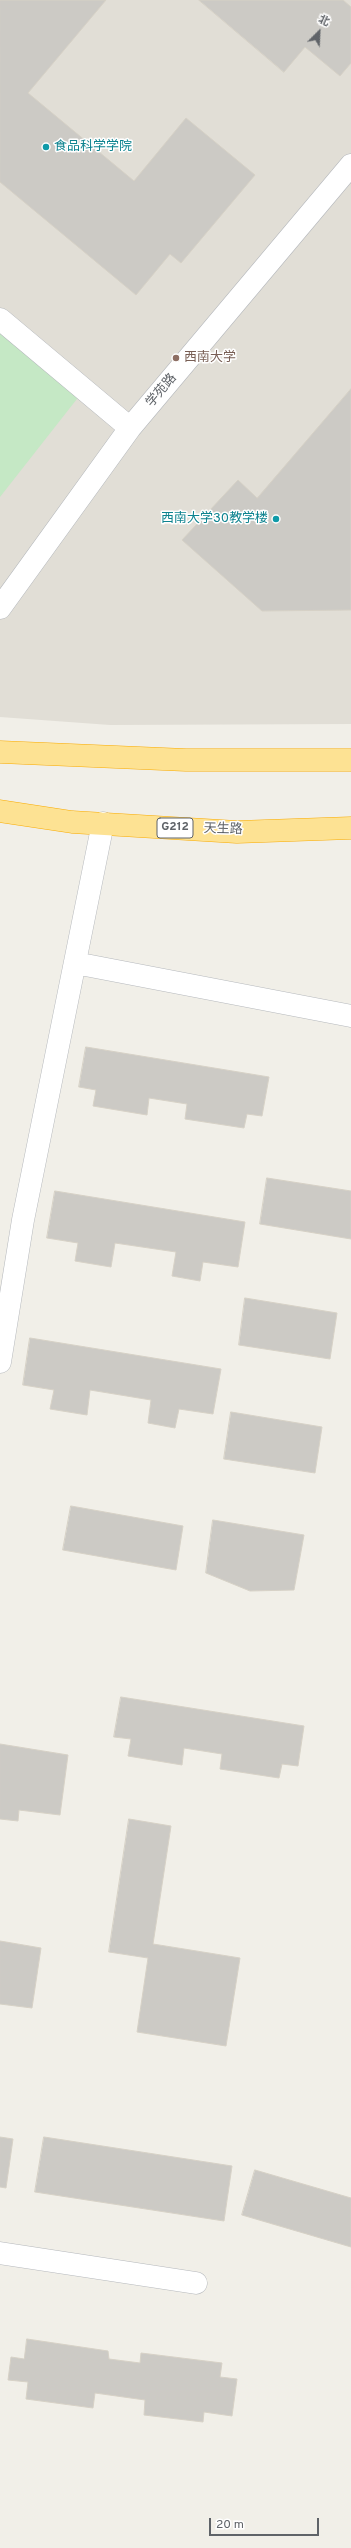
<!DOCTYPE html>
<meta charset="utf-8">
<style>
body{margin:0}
#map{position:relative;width:351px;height:2548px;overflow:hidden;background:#f1efe8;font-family:Overpass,"Noto Sans SC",sans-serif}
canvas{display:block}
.north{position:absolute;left:299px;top:12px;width:40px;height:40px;-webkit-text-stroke:3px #fff;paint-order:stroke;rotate:24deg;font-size:11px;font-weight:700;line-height:16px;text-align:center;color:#5f6368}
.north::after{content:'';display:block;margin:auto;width:14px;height:18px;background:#5f6368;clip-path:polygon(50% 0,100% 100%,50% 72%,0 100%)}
.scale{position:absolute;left:209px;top:2518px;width:110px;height:18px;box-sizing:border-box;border:2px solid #5f6368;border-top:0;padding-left:5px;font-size:12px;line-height:14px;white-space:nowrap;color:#5f6368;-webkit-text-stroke:3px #fff;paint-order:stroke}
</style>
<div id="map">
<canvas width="351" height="2548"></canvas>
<div class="north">北</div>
<div class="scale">20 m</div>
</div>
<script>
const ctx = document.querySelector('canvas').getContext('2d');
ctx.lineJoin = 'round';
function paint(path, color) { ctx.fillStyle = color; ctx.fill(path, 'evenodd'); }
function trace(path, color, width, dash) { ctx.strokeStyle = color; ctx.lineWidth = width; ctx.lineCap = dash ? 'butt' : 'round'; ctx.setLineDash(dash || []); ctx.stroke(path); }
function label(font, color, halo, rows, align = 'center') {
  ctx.font = font + ' Overpass,"Noto Sans SC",sans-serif'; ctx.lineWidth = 3; ctx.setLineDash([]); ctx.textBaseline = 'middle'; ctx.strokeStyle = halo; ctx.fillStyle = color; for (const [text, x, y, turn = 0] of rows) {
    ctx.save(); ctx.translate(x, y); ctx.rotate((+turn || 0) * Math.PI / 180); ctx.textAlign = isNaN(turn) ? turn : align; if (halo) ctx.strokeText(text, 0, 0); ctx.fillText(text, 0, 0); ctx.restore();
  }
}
const education = new Path2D(`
 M0 0H351V724L110 725 0 717Z`);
const green = new Path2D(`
 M0 318 84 390 0 497Z`);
const building = new Path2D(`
 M0 0H106L28 93 134 181 186 118 255 175 181 263 170 254 136 295 0 182Z
 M199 0H343L351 7V63L340 76 305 47 284 72Z
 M351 389V610L262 611 182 540 238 480 257 498Z
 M86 1047 269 1077 262 1116 247 1114 244 1128 185 1119 187 1104 149 1098 147 1115 93 1106 96 1090 79 1087Z
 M267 1178 351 1191V1239L260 1224Z
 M55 1191 245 1222 238 1267 203 1262 200 1281 172 1276 176 1252 115 1243 111 1267 75 1261 78 1243 47 1238Z
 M245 1298 337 1313 330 1359 239 1345Z
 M30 1338 221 1369 213 1414 179 1409 175 1428 148 1423 151 1400 90 1390 87 1415 50 1409 54 1390 23 1385Z
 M231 1412 322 1427 315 1473 224 1459Z
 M71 1506 183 1526 176 1570 63 1550Z
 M213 1520 304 1535 294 1590 250 1591 206 1573Z
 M121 1697 304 1726 298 1766 282 1764 279 1778 220 1769 222 1754 184 1748 182 1765 128 1756 131 1739 114 1737Z
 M0 1744 68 1755 60 1815 19 1810 18 1821 0 1819Z
 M129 1819 171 1826 153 1944 240 1958 226 2046 137 2032 148 1958 109 1952Z
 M0 1941 41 1948 32 2008 0 2004Z
 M0 2137 13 2139 6 2188 0 2187Z
 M44 2137 232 2166 224 2221 35 2192Z
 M255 2170 351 2198V2247L242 2215Z
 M27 2339 108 2351 109 2359 140 2363 141 2353 222 2363 220 2377 237 2379 232 2416 204 2412 203 2422 144 2415 145 2400 95 2393 93 2408 26 2399 28 2382 8 2380 11 2357 24 2359Z`);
const minor = new Path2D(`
 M0 319 130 428
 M0 608 130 428 351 165
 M75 963 351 1016
 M0 1362 23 1220 103 823
 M0 2253 196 2283`);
const highway = new Path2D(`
 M0 752 186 760H351
 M0 811 72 822 237 832 351 828`);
const markers = [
 [46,147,4,"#0f9aa8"],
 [176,358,4,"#8d6e63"],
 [276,519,4,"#0f9aa8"]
];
const shields = [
 [175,828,36]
];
const shieldNames = [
 ["G212",175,828]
];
const cultureNames = [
 ["食品科学学院",54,147],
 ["西南大学30教学楼",268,519,"right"]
];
const educationNames = [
 ["西南大学",184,358]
];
const streetNames = [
 ["学苑路",162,391,-50],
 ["天生路",223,830,2]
];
paint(education, '#e1ded6');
paint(green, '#c5e8c5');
paint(building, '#cccac5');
trace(building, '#d6d1c6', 1);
trace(minor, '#b5b8bc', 23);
trace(highway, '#f9ab00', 23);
trace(minor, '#fff', 22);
trace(highway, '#fde293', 22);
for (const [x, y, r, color] of markers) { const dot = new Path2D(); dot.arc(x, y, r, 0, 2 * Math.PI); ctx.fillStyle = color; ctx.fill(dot); trace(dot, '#fff', 1.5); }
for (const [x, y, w] of shields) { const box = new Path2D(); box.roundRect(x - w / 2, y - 10, w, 20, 3); ctx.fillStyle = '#fff'; ctx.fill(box); trace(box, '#5f6368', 1); }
label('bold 12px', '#5f6368', null, shieldNames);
label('13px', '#0d838f', '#fff', cultureNames, 'left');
label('13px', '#785e54', '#fff', educationNames, 'left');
label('13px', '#5f6368', '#fff', streetNames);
</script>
